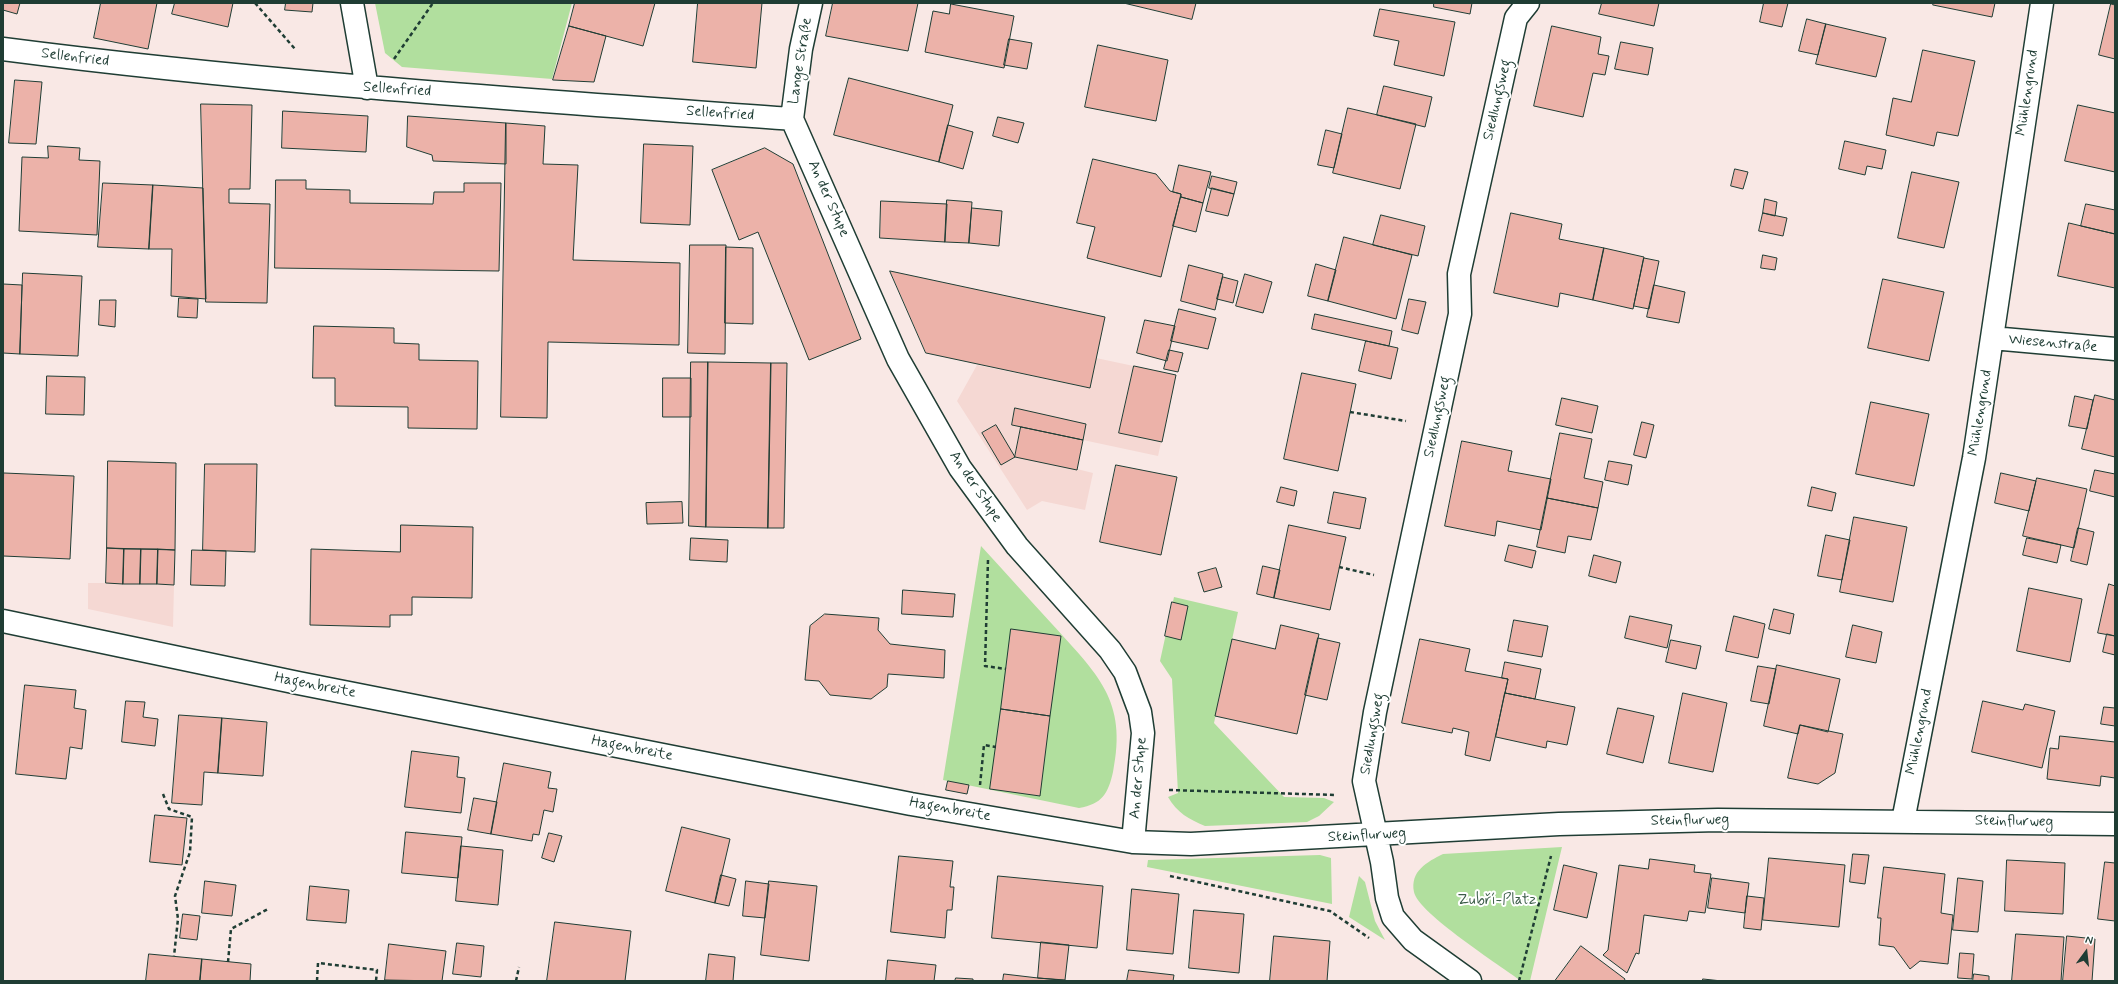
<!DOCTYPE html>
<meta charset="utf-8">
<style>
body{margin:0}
#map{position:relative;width:2118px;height:984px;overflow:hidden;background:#f9e8e5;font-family:Mynerve,sans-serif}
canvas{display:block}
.frame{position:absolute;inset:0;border:4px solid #1f3d34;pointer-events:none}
.north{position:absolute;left:2066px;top:932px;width:40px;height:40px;-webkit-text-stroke:3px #fff;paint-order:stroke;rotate:15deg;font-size:11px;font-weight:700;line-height:16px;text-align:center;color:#1f3d34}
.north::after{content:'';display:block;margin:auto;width:14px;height:18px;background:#1f3d34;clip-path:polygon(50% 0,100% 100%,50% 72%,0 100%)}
</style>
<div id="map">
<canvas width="2118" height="984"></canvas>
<div class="frame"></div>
<div class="north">N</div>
</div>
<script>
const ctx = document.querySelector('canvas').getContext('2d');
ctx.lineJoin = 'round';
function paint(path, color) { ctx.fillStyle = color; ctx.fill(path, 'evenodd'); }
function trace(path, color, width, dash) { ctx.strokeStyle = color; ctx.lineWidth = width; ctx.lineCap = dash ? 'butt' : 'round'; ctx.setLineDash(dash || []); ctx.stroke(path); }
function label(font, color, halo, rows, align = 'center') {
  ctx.font = font + ' Mynerve,sans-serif'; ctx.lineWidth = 4; ctx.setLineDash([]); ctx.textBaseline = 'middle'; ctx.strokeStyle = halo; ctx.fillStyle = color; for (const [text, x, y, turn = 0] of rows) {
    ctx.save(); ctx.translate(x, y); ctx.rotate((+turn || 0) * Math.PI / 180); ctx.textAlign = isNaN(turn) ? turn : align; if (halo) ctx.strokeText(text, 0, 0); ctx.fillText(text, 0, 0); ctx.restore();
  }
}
const built = new Path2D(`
 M1096 358 1176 375 1158 456 1083 440 1077 469 1093 473 1085 510 1042 501 1027 510 957 401 977 365 1089 388Z
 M107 548 158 549 174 585 173 627 88 609V583H106Z`);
const green = new Path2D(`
 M375 3H572L552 79 402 67 385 53Z
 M981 546C1005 572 1028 598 1052 624 1097 674 1128 700 1113 772 1108 794 1102 804 1079 808L943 780Z
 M1174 597 1238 612 1214 723 1284 797 1324 798 1334 802 1319 816 1307 822 1205 826C1189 819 1177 813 1168 797L1178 793 1172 679 1160 661Z
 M1562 847 1530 981H1521C1501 966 1418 913 1414 892 1410 871 1427 862 1443 854Z
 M1320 855 1331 858 1332 904 1147 867 1148 860Z
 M1359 876 1365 882 1375 921 1385 940 1349 917Z`);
const building = new Path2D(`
 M3 3H20L17 14 3 10Z
 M101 3H157L148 49 94 38Z
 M175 3H233L228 27 172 14Z
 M286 3H313L312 12 285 10Z
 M575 3H655L643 46 569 26Z
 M698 3H762L756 68 693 62Z
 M833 3H918L908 51 826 36Z
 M1124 3H1196L1192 19Z
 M1434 3H1472L1470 14 1434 7Z
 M1602 3H1659L1654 26 1599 14Z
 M1764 3H1788L1782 27 1760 22Z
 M1934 3H1995L1992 17 1933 5Z
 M951 4 1014 16 1004 68 925 52 933 11 949 14Z
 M2111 4 2115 5V59L2099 55Z
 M1380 9 1455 22 1444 76 1394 65 1399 41 1374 36Z
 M1807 19 1826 24 1818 55 1799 51Z
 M1826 24 1886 38 1876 77 1816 64Z
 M569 26 606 36 594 82 553 80Z
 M1552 26 1601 37 1598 54 1609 56 1605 75 1593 73 1583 117 1534 106Z
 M1009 39 1032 43 1027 69 1004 65Z
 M1621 42 1653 48 1648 75 1615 69Z
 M1098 45 1168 60 1156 121 1085 107Z
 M1923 50 1975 61 1958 136 1937 132 1934 146 1886 135 1893 98 1911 102Z
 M849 78 953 105 939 162 834 135Z
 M15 80 42 82 36 144 9 143Z
 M1384 86 1432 97 1425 127 1377 115Z
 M201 104 252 105 250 189H229V203L270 204 267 303 206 302Z
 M2078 105 2115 113V172L2065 161Z
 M1348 108 1416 124 1400 189 1333 173Z
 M283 111 368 116 366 152 282 148Z
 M408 116 506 123V164L433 161 432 155 407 147Z
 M998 117 1024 123 1018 143 993 136Z
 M506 123 545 126 543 164 578 165 573 260 680 263 679 345 548 342 547 418 501 417Z
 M948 125 973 132 963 169 939 162Z
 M1326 130 1342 134 1334 168 1318 165Z
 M1845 141 1886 150 1882 169 1867 166 1865 175 1839 169Z
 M644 144 693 146 690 225 641 223Z
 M48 146 80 148 79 160 100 161 97 235 19 231 22 157 48 158Z
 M765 148 793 164 861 339 809 360 758 232 739 240 712 170Z
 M1093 159 1156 174 1170 191 1181 194 1161 277 1087 258 1095 227 1077 223Z
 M1179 165 1211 172 1203 203 1181 197V194L1173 192Z
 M1735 169 1748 172 1743 189 1731 186Z
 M1912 172 1959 182 1944 248 1898 238Z
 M1212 176 1237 182 1234 194 1209 188Z
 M276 180H306V189L350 190V203L433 204 434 192H464V183H501L499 271 275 268Z
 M103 183 153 185 149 249 98 247Z
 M153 185 203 188 206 299 171 296 172 249H149Z
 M1212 188 1234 194 1228 216 1206 211Z
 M1181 197 1203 203 1196 232 1173 226Z
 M1765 199 1777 202 1775 216 1763 213Z
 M947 200 972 202 969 243 945 242Z
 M881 201 947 204 945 242 880 238Z
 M2086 204 2115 210V234L2081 226Z
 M972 208 1002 211 999 246 969 243Z
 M1511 213 1562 224 1559 239 1604 248 1593 300 1560 293 1558 307 1494 293Z
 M1763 213 1787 218 1783 236 1759 231Z
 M1381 215 1425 226 1418 256 1373 245Z
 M2069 223 2115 234V288L2058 276Z
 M1344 237 1412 255 1396 319 1328 301Z
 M690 245H726L725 354 688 353Z
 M726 247 753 248V324L725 323Z
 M1604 248 1644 257 1633 309 1593 300Z
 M1763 255 1777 258 1775 270 1761 268Z
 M1644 258 1659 261 1649 309 1634 306Z
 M1316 264 1336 270 1328 301 1308 296Z
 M1189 265 1223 274 1215 310 1181 301Z
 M890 271 1105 317 1090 388 926 353Z
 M23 273 82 276 78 356 20 354Z
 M1245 274 1272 282 1263 313 1236 306Z
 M1223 277 1238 281 1233 303 1217 299Z
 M1883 279 1944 292 1929 361 1868 348Z
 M3 284 22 285 20 354 3 353Z
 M1654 285 1685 292 1679 323 1647 317Z
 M179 298 198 299 197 318 178 317Z
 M1409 299 1426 302 1418 334 1402 330Z
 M100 300H116L115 327 99 325Z
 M1179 309 1216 318 1208 349 1171 341Z
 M1315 314 1392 331 1389 346 1312 329Z
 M1145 320 1175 326 1167 361 1137 353Z
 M314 326 394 328V343L419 344V360L478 361 477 429 408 428V407L335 406V378H313Z
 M1366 341 1398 348 1391 379 1359 371Z
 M1169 350 1183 353 1178 372 1164 369Z
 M691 362H708L706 527 689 526Z
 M708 362 771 363 768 528 706 527Z
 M771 363H787L784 528H768Z
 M1134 366 1176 375 1162 442 1119 433Z
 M1302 373 1356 384 1338 471 1284 459Z
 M47 376 85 377 84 415 46 414Z
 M663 378H691V417H663Z
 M2095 395 2115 400V457L2082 449Z
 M2075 396 2093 400 2087 429 2069 426Z
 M1562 398 1598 406 1592 433 1556 425Z
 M1871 402 1929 414 1914 486 1856 474Z
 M1015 408 1086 424 1083 440 1012 425Z
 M1642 422 1654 425 1646 458 1634 455Z
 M996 425 1015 457 1001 465 982 433Z
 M1021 427 1083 440 1077 470 1015 457Z
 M1560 433 1592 439 1584 478 1603 482 1598 508 1547 498Z
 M1462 441 1512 451 1508 471 1551 479 1541 530 1497 521 1495 536 1445 526Z
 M108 461 176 463 175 550 107 548Z
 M1609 461 1632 465 1628 485 1605 480Z
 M205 464H257L255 552 203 550Z
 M1116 465 1177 477 1161 555 1100 542Z
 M2095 470 2115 474V497L2090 491Z
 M4 473 74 476 70 559 3 556Z
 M2001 473 2036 481 2029 511 1995 503Z
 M2037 478 2087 489 2074 548 2023 536Z
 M1281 487 1297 491 1294 506 1277 502Z
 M1812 487 1836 493 1832 511 1808 506Z
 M1334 492 1366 498 1360 529 1328 523Z
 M1547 498 1598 508 1591 540 1568 536 1565 553 1537 547Z
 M682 502 683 523 647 524 646 503Z
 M1854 517 1907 527 1893 602 1840 592Z
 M401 525 473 527 472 598 412 597V615H390V627L310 625 311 549 400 552Z
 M1289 525 1346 537 1330 610 1274 598Z
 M2078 528 2094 532 2087 565 2071 561Z
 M1826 535 1850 540 1842 580 1818 576Z
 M691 538 728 540 727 562 690 560Z
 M2027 538 2061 545 2057 563 2023 555Z
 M1509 545 1536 551 1532 568 1505 561Z
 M107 548 124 549 123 584 106 583Z
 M124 549H141L140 584H123Z
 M141 549H158L157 584H140Z
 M158 549 175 550 174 585 157 584Z
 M192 550 226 551 225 586 191 585Z
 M1594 555 1621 562 1616 583 1589 576Z
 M1263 566 1280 570 1274 598 1257 594Z
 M1216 568 1222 587 1204 592 1198 573Z
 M2109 584 2115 586V636L2098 633Z
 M2029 588 2082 599 2070 662 2017 651Z
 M903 590 955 594 953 617 902 614Z
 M1172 602 1188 606 1181 640 1165 636Z
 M1774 609 1794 614 1790 634 1769 629Z
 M825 614 879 618 878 630 890 644 945 650 944 678 888 674 887 687 871 699 830 695 819 681 805 680 810 626Z
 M1630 616 1672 625 1667 648 1625 638Z
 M1734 616 1765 624 1758 658 1726 651Z
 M1514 620 1548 626 1542 657 1508 651Z
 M1281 625 1319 634 1297 734 1215 716 1232 639 1275 649Z
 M1853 625 1882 632 1876 663 1846 657Z
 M1011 629 1061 636 1050 716 1001 709Z
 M2107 634 2115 636V655L2103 652Z
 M1318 638 1340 643 1327 700 1305 695Z
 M1420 639 1470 649 1465 671 1508 679 1490 761 1465 755 1469 732 1453 728 1452 733 1402 723Z
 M1671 640 1701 646 1696 669 1666 662Z
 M1505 662 1541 669 1535 699 1505 693 1508 679 1502 678Z
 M1777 665 1840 679 1828 732 1800 725 1798 734 1764 726Z
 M1758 666 1776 669 1769 704 1751 701Z
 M25 685 76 690 74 708 86 710 82 749 70 747 66 779 16 774Z
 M1505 693 1575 707 1567 745 1547 741 1546 748 1496 737Z
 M1683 693 1727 703 1713 772 1669 763Z
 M126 701 145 702 143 717 158 719 155 746 122 742Z
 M1983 701 2023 710 2025 704 2055 711 2042 768 1972 752Z
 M2104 707 2115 708V726L2101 724Z
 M1618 708 1654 716 1643 763 1607 754Z
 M1001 709 1050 716 1040 796 990 789Z
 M179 715 222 718 218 773 204 772 202 805 172 803Z
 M222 718 267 722 263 776 218 773Z
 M1800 725 1843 734 1835 773 1818 784 1788 778Z
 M2060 736 2115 742V778L2101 776 2100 786 2047 779 2050 748 2058 749Z
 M412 751 459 757 457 777 465 778 461 813 405 807Z
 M504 763 551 772 548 788 557 789 553 812 544 810 539 835 533 834 532 841 491 834Z
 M948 781 969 785 967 794 946 790Z
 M474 798 497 802 491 834 468 830Z
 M155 815 187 818 182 865 150 862Z
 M682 827 730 839 715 903 666 891Z
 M406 832 462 837 458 878 402 873Z
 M549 833 562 836 554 862 542 858Z
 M461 846 503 850 498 905 456 901Z
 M1853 854 1869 855 1865 884 1850 882Z
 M899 856 953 861 950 887H954L952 910H947L945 938 891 932Z
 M1769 858 1845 865 1839 927 1763 920Z
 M1650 859 1695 865 1694 872 1711 874 1705 913 1689 911 1687 921 1644 915 1639 954 1636 953 1627 973 1603 955 1608 950 1619 865 1648 869Z
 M2007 860 2065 863 2063 914 2005 911Z
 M2105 862 2115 863V921L2098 919Z
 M1564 865 1597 873 1587 918 1554 910Z
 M1884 867 1945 874 1941 913 1953 915 1948 964 1920 961 1910 969 1894 947 1879 945 1881 918H1878Z
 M721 875 736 879 729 906 715 903Z
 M998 876 1103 886 1097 948 992 938Z
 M1712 878 1749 883 1745 913 1708 908Z
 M1958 878 1983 881 1978 932 1953 930Z
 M205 881 236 885 232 916 202 913Z
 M746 881 769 884 765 918 743 916Z
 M769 881 817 886 809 961 761 955Z
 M310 886 349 890 346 923 307 920Z
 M1132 889 1179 894 1173 954 1127 950Z
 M1747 896 1764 898 1761 930 1744 928Z
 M1194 910 1244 914 1239 973 1189 968Z
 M183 914 200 916 197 940 180 938Z
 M555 922 631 931 625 981H547Z
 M2016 934 2064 937 2061 981H2012Z
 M1274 936 1330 941 1327 981H1270Z
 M2067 936 2095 939 2092 981H2063Z
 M1041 942 1069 945 1065 980 1038 978Z
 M457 943 484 946 481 977 453 974Z
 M389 944 446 951 442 981 385 980Z
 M1581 946 1625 979 1624 981H1555Z
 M1960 953 1974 954 1972 979 1958 978Z
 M149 954 202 959 200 981H146Z
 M709 954 735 957 733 981H706Z
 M202 959 251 964 250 981H200Z
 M888 960 936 965 934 981H886Z
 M1129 970 1174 975 1173 981H1127Z
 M1004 974 1038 978 1072 981H1003Z
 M1974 974 1989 976V981H1973Z
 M956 978 973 979V981H955Z
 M1703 979 1722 981H1703Z`);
const path = new Path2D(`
 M255 3 295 49
 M394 59 433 3
 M1350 412 1406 421
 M988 560 985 666 1006 669
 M1339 567 1374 575
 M980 785 984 745 996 747
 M1169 790 1336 795
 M163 794 169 809 192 817 190 852 175 896 178 919 174 956
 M1170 876 1330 911 1369 938
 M228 962 231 929 268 909
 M317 981 318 963 377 970 376 981
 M516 981 519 967
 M1519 981 1551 856`);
const minor = new Path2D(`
 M352 3 367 88
 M3 49C265 83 529 100 792 119
 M792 119 898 359 960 468 1017 546 1110 650 1125 672 1140 712 1143 733 1133 842
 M792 119 801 49 811 3
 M1992 338 2115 349
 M3 621 298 683 911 804 1133 842 1191 844 1559 824 1718 820 2115 824
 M1903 821 1974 458 2042 3
 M1470 981 1413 940 1393 917 1387 898 1382 862 1364 781 1375 712 1460 314 1459 274 1516 18 1528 3`);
const streetNames = [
 ["Sellenfried",75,58,7],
 ["Lange Straße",801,61,-81],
 ["Sellenfried",397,90,4],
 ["Mühlengrund",2028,93,-82],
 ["Siedlungsweg",1498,100,-77],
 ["Sellenfried",720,114,4],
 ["An der Stupe",828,199,66],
 ["Wiesenstraße",2053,344,5],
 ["Mühlengrund",1981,413,-81],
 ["Siedlungsweg",1438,417,-78],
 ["An der Stupe",975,487,56],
 ["Hagenbreite",315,686,11],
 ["Mühlengrund",1920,732,-79],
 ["Siedlungsweg",1373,734,-80],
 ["Hagenbreite",632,749,11],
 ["An der Stupe",1139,778,-85],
 ["Hagenbreite",950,810,10],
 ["Steinflurweg",1690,821,-1],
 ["Steinflurweg",2014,822,1],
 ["Steinflurweg",1367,836,-3]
];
const parkNames = [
 ["Zubří-Platz",1497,901]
];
paint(built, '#f5d8d3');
paint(green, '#b1df9e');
paint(building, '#ecb2a9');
trace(building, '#1f3d34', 1);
trace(minor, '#1f3d34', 25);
trace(path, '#1f3d34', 2.5, [4, 3]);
trace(minor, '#fff', 22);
label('15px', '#1f3d34', '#fff', streetNames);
label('15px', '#3c5d49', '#fff', parkNames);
</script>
